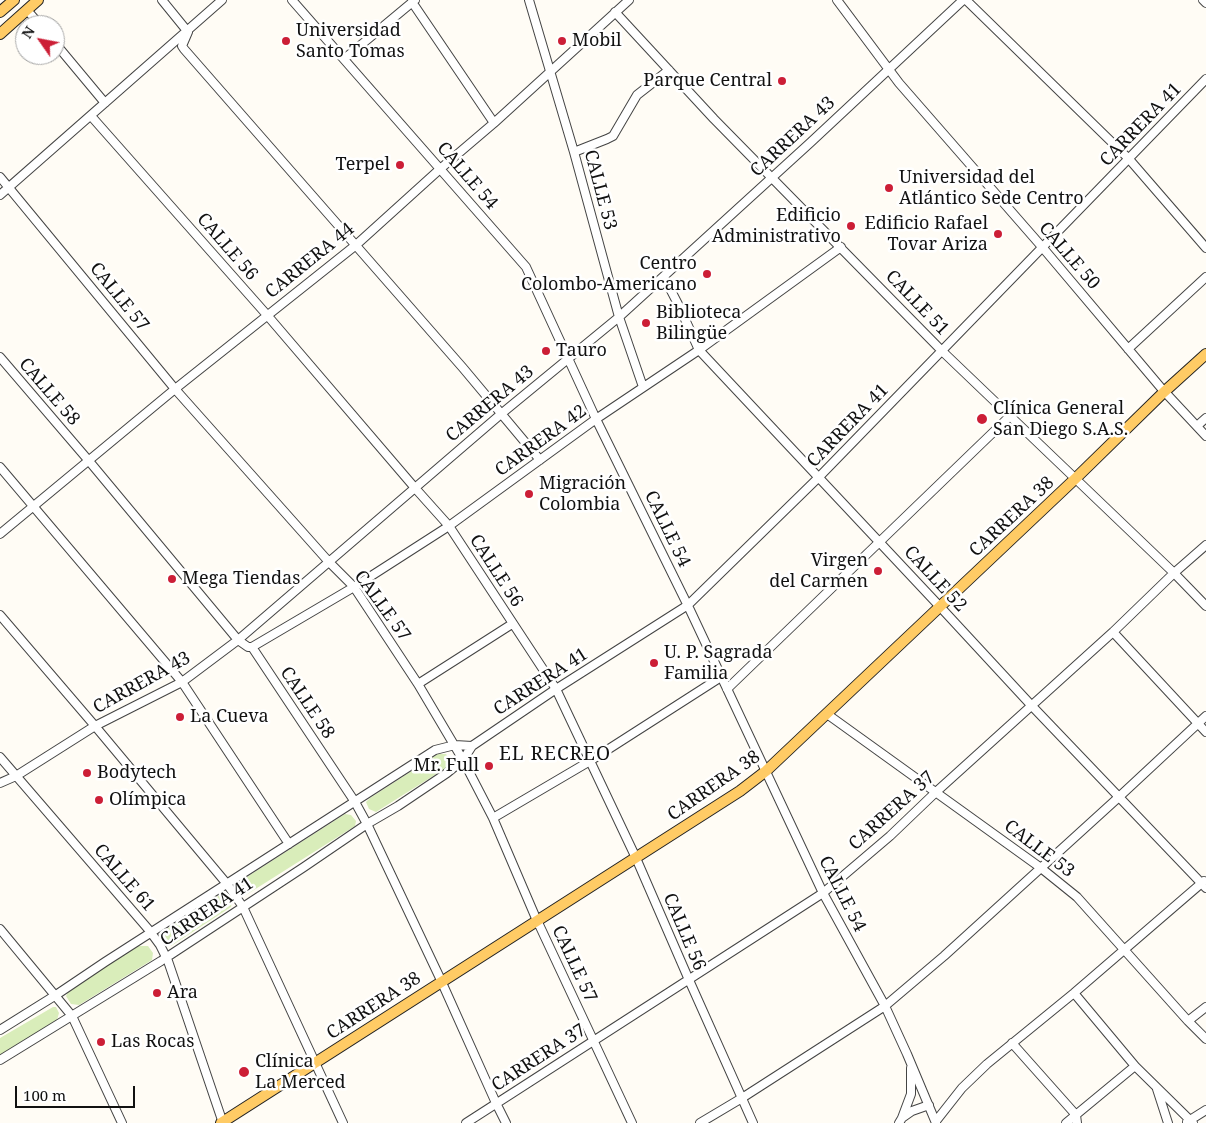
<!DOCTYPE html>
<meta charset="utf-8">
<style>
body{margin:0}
#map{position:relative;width:1206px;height:1123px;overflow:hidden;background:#fffcf5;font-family:"Noto Serif",serif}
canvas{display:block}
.north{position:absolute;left:15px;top:15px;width:50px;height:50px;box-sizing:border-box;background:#fff;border:1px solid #a0a0a0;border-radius:50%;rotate:303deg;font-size:14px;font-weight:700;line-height:20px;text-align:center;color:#111}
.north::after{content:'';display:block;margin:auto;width:18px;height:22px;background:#cc1e36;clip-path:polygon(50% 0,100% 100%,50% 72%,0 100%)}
.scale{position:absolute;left:15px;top:1086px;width:120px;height:22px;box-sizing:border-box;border:2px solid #111;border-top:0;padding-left:6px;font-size:15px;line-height:18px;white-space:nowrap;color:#111;-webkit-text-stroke:4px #fff;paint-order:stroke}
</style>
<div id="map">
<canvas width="1206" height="1123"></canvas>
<div class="north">N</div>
<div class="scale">100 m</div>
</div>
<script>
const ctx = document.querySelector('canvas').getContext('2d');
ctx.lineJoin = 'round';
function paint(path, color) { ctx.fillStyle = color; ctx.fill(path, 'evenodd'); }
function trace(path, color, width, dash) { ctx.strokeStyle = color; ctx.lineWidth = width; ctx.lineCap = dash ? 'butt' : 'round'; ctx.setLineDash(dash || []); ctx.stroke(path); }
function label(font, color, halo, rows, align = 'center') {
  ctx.font = font + ' "Noto Serif",serif'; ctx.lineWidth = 5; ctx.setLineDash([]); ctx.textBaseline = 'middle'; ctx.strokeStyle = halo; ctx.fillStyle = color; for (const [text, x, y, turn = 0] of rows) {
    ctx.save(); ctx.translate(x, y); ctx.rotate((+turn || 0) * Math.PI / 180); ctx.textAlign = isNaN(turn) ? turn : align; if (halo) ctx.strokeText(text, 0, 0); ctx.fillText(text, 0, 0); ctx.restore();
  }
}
const green = new Path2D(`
 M438 754H446L450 760 449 766 376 812 369 809 366 802 370 798Z
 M345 814 351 815 356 821 355 826 246 895 241 892 238 887 239 882Z
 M223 893 229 894 232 901 231 907 171 946C166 942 162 938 164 931Z
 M138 946H148L153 953 152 960 79 1005 71 1004 66 996 69 990Z
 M53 1007H56L59 1013 57 1020 0 1055V1038Z`);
const minor = new Path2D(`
 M162 0 188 32 182 46 184 49 463 368 540 460
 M292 0 526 267 596 419 690 610 823 893 885 1006 907 1054 936 1123
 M529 0 574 152 619 317 643 387
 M837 0 899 83 1043 248 1162 389 1206 436
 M966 0 1129 159 1206 248
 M1203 0 1206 3
 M412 2 494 123
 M27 10 40 25
 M615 12 714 119 942 351 1174 573 1206 606
 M55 43 105 103
 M344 59 415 0
 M91 116 267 315 415 488 449 526 556 689 636 858 689 980 753 1123
 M574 152 607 139 613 136 637 95 669 70
 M0 177 175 389 329 562 354 587 418 684 463 760 493 818 535 916 632 1123
 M0 195 222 0
 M664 277 679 306 699 350 944 611 1031 705 1206 888
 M1128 349 1206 277
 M0 357 89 461 238 640 248 647H252L355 802 367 824 439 976 496 1103 506 1123
 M1197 426 1206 418
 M0 467 182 682 289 844
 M0 534 175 389 356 245 440 169 494 123 629 0
 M0 615 95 726 227 884 243 907 343 1123
 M1113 632 1206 732
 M252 647 354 587 449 526 596 419 699 350 841 247
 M418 684 512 624
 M727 689 1010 416
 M827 714 1041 868 1077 897 1188 1021 1206 1039
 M0 757 149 930 160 945 168 961 223 1123
 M0 783 16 776 95 726 182 682 238 640 501 414 619 317 811 142 963 0
 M493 818 590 761 721 677
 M0 929 72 1016 122 1123
 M1074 993 1135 1066 1193 1123
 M1188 1021 1206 1007
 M0 1030 56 995 105 962 435 750 455 745 472 746
 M1012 1043 1076 1115 1077 1123
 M0 1060 161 961 304 867 367 824 398 806 447 773 463 760 472 746 556 689 688 605 819 477 1206 79
 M1157 1089 1168 1123
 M902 1118 912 1111 929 1105
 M936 1121 962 1088 987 1064 1074 993 1204 881
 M1187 1122 1206 1110
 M466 1123 823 893 890 836 936 792 1113 632 1174 573 1206 545
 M700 1123 742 1098 885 1006 944 956 1120 796 1206 716
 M899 1123 902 1118 911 1094V1068
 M1066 1123 1135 1066`);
const major = new Path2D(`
 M0 12 14 0
 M0 34 38 0
 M221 1123 740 791 766 771 1076 478 1164 392 1206 354`);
const markers = [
 [286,41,5,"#cc1e36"],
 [562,41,5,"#cc1e36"],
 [782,81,5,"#cc1e36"],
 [400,165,5,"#cc1e36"],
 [889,188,5,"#cc1e36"],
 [851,226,5,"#cc1e36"],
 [998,234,5,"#cc1e36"],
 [707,274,5,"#cc1e36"],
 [646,323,5,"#cc1e36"],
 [546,351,5,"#cc1e36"],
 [982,419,6,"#cc1e36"],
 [529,494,5,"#cc1e36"],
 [878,571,5,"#cc1e36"],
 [172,579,5,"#cc1e36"],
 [654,663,5,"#cc1e36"],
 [180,717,5,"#cc1e36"],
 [489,766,5,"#cc1e36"],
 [87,773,5,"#cc1e36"],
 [99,800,5,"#cc1e36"],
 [157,993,5,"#cc1e36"],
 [101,1042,5,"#cc1e36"],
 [244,1072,6,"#cc1e36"]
];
const poiNames = [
 ["Universidad",296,31],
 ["Santo Tomas",296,52],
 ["Mobil",572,41],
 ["Parque Central",772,81,"right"],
 ["Terpel",390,165,"right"],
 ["Universidad del",899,178],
 ["Atlántico Sede Centro",899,199],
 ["Edificio",841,216,"right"],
 ["Administrativo",841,237,"right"],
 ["Edificio Rafael",988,224,"right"],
 ["Tovar Ariza",988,245,"right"],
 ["Centro",697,264,"right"],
 ["Colombo-Americano",697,285,"right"],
 ["Biblioteca",656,313],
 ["Bilingüe",656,334],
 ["Tauro",556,351],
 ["Clínica General",993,409],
 ["San Diego S.A.S.",993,430],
 ["Migración",539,484],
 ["Colombia",539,505],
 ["Virgen",868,561,"right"],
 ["del Carmen",868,582,"right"],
 ["Mega Tiendas",182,579],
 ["U. P. Sagrada",664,653],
 ["Familia",664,674],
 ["La Cueva",190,717],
 ["Mr. Full",479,766,"right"],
 ["Bodytech",97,773],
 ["Olímpica",109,800],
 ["Ara",167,993],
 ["Las Rocas",111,1042],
 ["Clínica",255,1062],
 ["La Merced",255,1083]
];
const streetNames = [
 ["CARRERA 41",1141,125,-46],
 ["CARRERA 43",793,137,-43],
 ["CALLE 54",467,176,49],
 ["CALLE 53",600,190,75],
 ["CALLE 56",227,247,49],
 ["CALLE 50",1069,256,49],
 ["CARRERA 44",310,261,-39],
 ["CALLE 57",119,297,51],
 ["CALLE 51",917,303,46],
 ["CALLE 58",49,392,49],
 ["CARRERA 43",490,404,-40],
 ["CARRERA 41",848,426,-46],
 ["CARRERA 42",541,441,-36],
 ["CARRERA 38",1012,517,-43],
 ["CALLE 54",667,529,64],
 ["CALLE 56",496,571,57],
 ["CALLE 52",935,579,47],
 ["CALLE 57",382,606,54],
 ["CARRERA 41",541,682,-33],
 ["CARRERA 43",142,683,-29],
 ["CALLE 58",307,703,56],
 ["CARRERA 38",714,786,-35],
 ["CARRERA 37",892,811,-42],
 ["CALLE 53",1039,849,37],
 ["CALLE 61",124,878,49],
 ["CALLE 54",842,894,63],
 ["CARRERA 41",207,912,-34],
 ["CALLE 56",684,932,67],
 ["CALLE 57",574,964,65],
 ["CARRERA 38",374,1006,-33],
 ["CARRERA 37",539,1058,-33]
];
const neighbourhoodNames = [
 ["EL RECREO",555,755]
];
paint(green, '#d9edba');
trace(minor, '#444', 10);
trace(major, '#222', 12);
trace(minor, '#fff', 8);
trace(major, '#ffcb65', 10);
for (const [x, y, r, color] of markers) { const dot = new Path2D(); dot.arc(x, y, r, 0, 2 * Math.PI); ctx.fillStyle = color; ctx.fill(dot); trace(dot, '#fff', 2); }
label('18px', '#111', '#fff', poiNames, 'left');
label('18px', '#111', '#fff', streetNames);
ctx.letterSpacing = '1px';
label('19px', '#111', '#fff', neighbourhoodNames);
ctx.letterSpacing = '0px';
</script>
